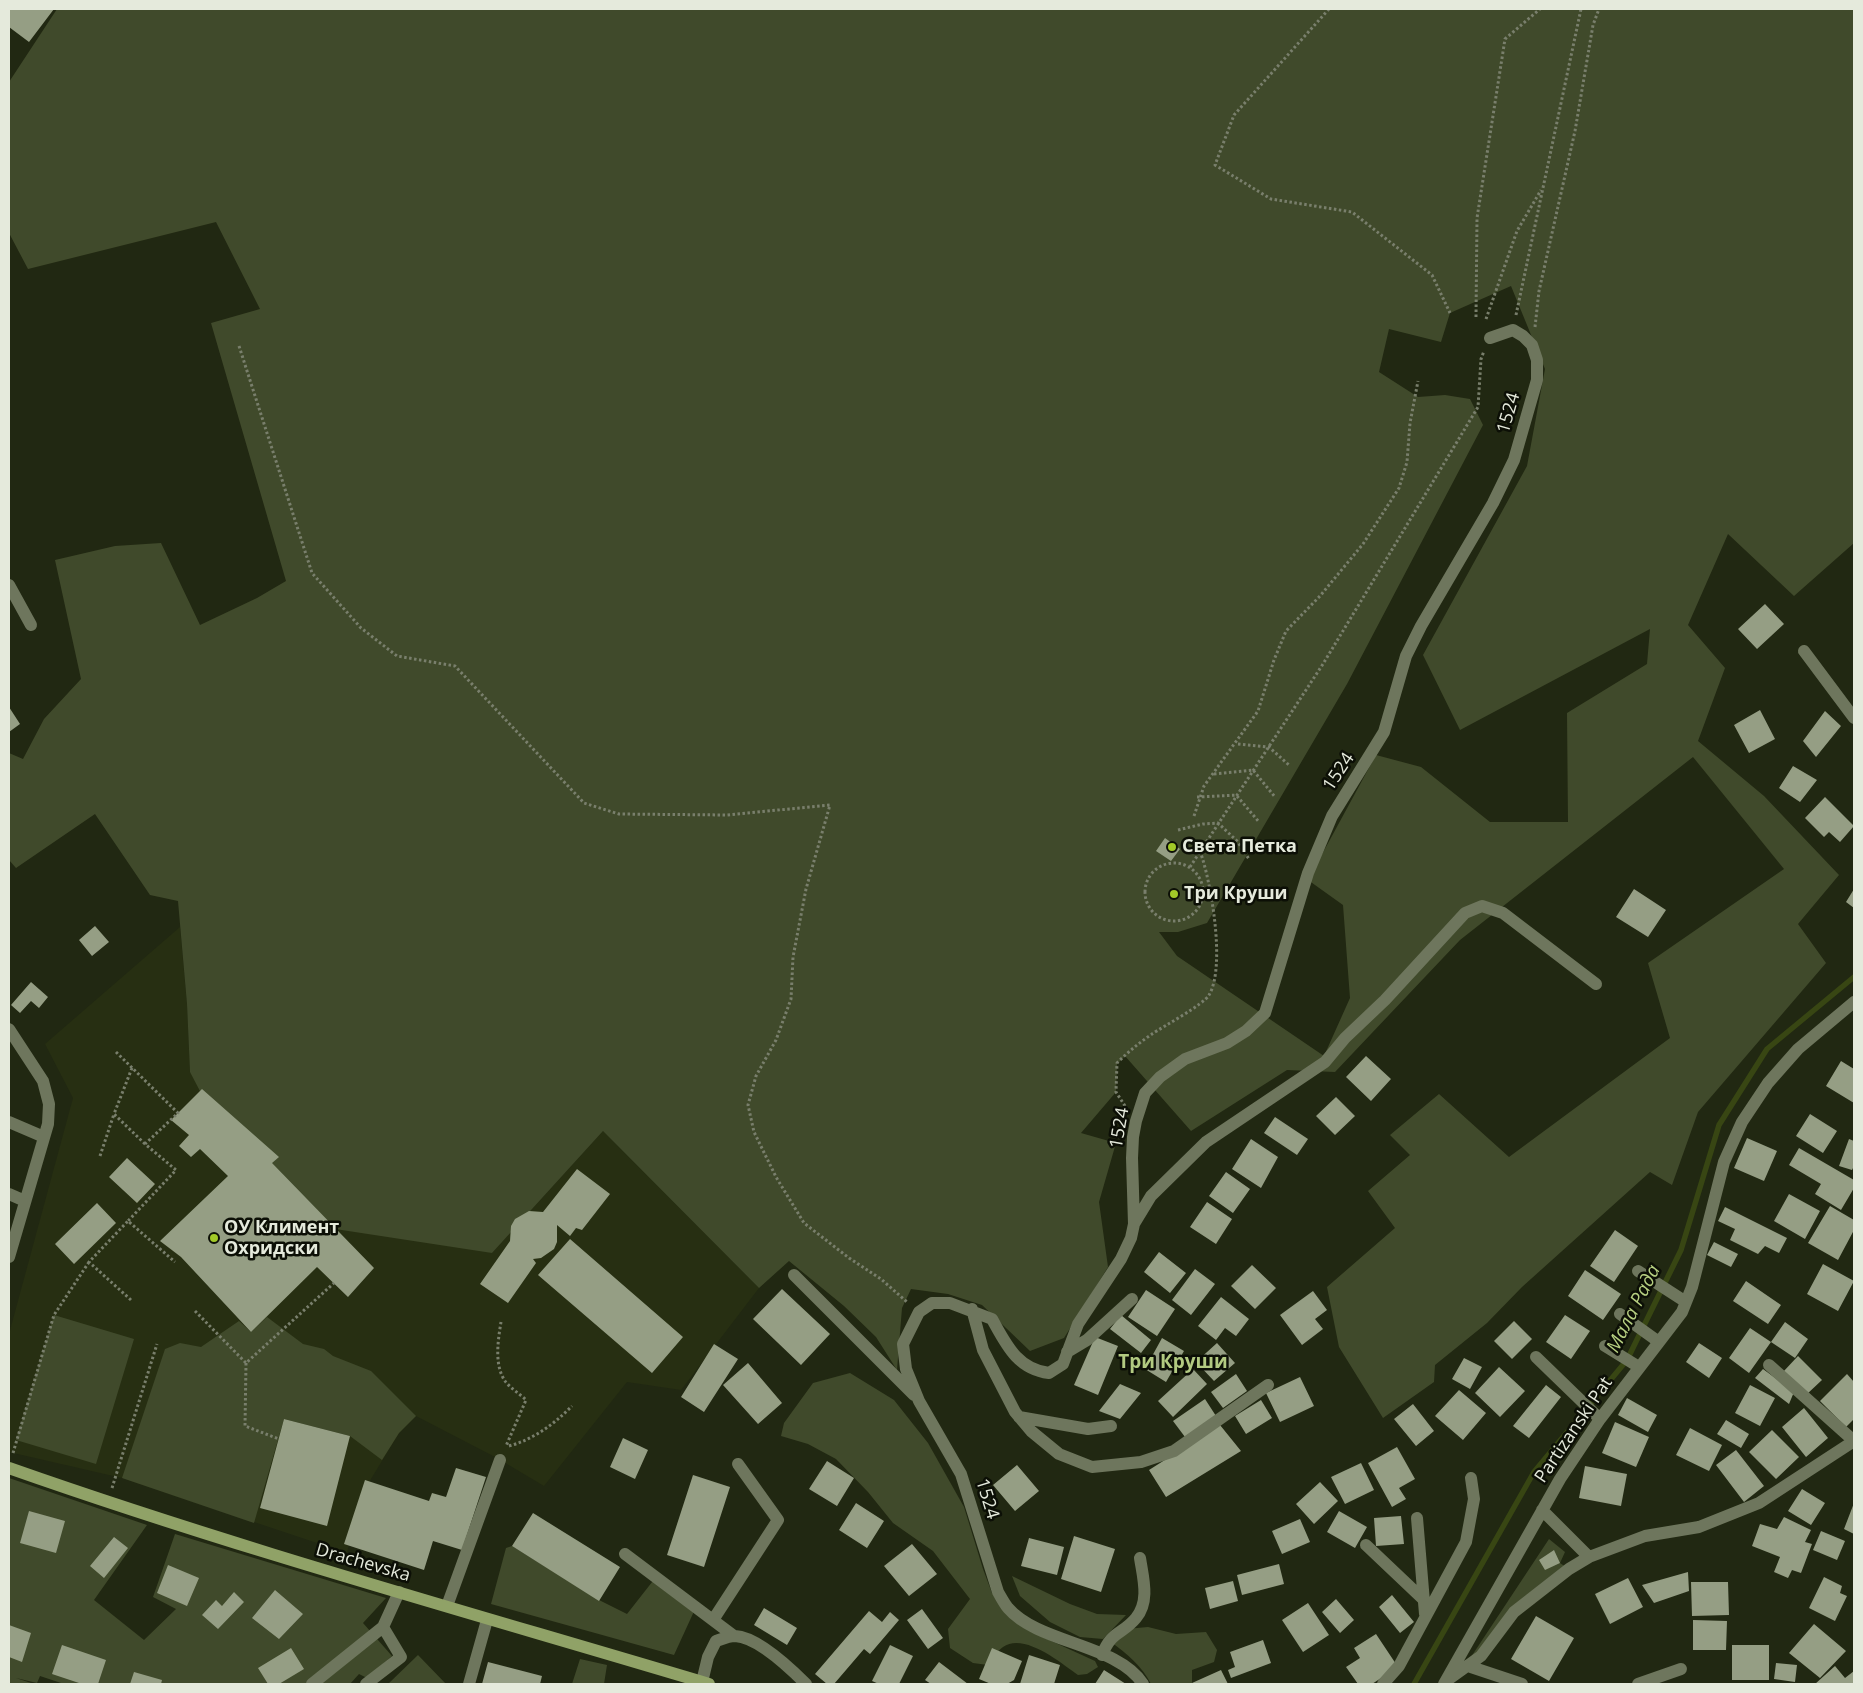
<!DOCTYPE html>
<meta charset="utf-8">
<style>
body{margin:0}
#map{position:relative;width:1863px;height:1693px;overflow:hidden;background:#212812;font-family:"Open Sans",sans-serif}
canvas{display:block}
.frame{position:absolute;inset:0;border:10px solid #e5eadc;pointer-events:none}
</style>
<div id="map">
<canvas width="1863" height="1693"></canvas>
<div class="frame"></div>
</div>
<script>
const ctx = document.querySelector('canvas').getContext('2d');
ctx.lineJoin = 'round';
function paint(path, color) { ctx.fillStyle = color; ctx.fill(path, 'evenodd'); }
function trace(path, color, width, dash) { ctx.strokeStyle = color; ctx.lineWidth = width; ctx.lineCap = dash ? 'butt' : 'round'; ctx.setLineDash(dash || []); ctx.stroke(path); }
function label(font, color, halo, rows, align = 'center') {
  ctx.font = font + ' "Open Sans",sans-serif'; ctx.lineWidth = 5; ctx.setLineDash([]); ctx.textBaseline = 'middle'; ctx.strokeStyle = halo; ctx.fillStyle = color; for (const [text, x, y, turn = 0] of rows) {
    ctx.save(); ctx.translate(x, y); ctx.rotate((+turn || 0) * Math.PI / 180); ctx.textAlign = isNaN(turn) ? turn : align; if (halo) ctx.strokeText(text, 0, 0); ctx.fillText(text, 0, 0); ctx.restore();
  }
}
const built = new Path2D(`
 M180 927 187 1004 190 1072 492 1253 603 1131 759 1288 681 1390 627 1382 544 1486 497 1458 416 1416 399 1433 360 1497 347 1553 122 1478 9 1452V1334L73 1098 45 1044Z`);
const green = new Path2D(`
 M57 9H1854V543L1794 596 1728 534 1688 625 1725 668 1698 741 1764 796 1839 875 1798 924 1826 963 1698 1112 1672 1185 1650 1172 1522 1287 1487 1323 1435 1365 1434 1382 1383 1418 1339 1347 1327 1287 1395 1228 1368 1191 1410 1155 1390 1135 1439 1094 1509 1157 1670 1038 1648 963 1784 869 1693 757 1460 940 1335 1072 1287 1070 1191 1131 1125 1056 1117 1064 1116 1092 1081 1133 1116 1143 1099 1202 1108 1267 1064 1338 1030 1351 982 1305 948 1294 911 1289 902 1308 897 1370 876 1337 844 1306 789 1261 759 1288 603 1131 492 1253 296 1223 235 1158 190 1072 187 1004 178 901 150 895 95 814 16 868 9 860V753L23 759 44 719 81 679 55 560 115 546 161 543 200 625 257 598 286 581 211 323 260 309 216 222 28 269 9 233V82ZM1511 286 1545 369 1527 466 1423 655 1460 730 1650 629 1647 664 1567 713 1568 822H1490L1421 767 1376 755 1308 880 1343 905 1350 998 1324 1056 1177 956 1159 932H1178L1207 923 1347 684 1483 425 1470 399 1445 395 1418 397 1379 372 1389 329 1441 342 1450 313Z
 M54 1315 134 1339 96 1464 16 1440Z
 M267 1317 303 1344 324 1349 333 1356 371 1371 416 1416 399 1433 382 1460 350 1436 284 1419 254 1523 122 1478 165 1349 180 1343 201 1347 239 1321 251 1332Z
 M850 1373 894 1400 928 1443 964 1507 983 1569 992 1593 1004 1610 1025 1629 1095 1661 1098 1667 1087 1674 1078 1675C1061 1663 1024 1632 1003 1647 997 1651 992 1660 988 1665L973 1663 950 1648 948 1629 970 1599 933 1551 893 1523 868 1492 836 1459 808 1444 781 1436 784 1423 813 1383Z
 M9 1478 147 1525 94 1600 144 1640 176 1609 153 1597 175 1534 386 1598 363 1623 392 1656 367 1678 359 1674 350 1684H64L40 1676 37 1683 16 1678 34 1684H9Z
 M1549 1539 1565 1552 1560 1563 1569 1569 1469 1660Z
 M512 1546 599 1600 627 1614 656 1577 696 1607 674 1655 491 1604 506 1548Z
 M1012 1576 1070 1604 1097 1614 1126 1615 1103 1639 1080 1637 1050 1622 1020 1596Z
 M1148 1627 1176 1634 1206 1632 1217 1650 1214 1662 1192 1670V1684H1151C1142 1666 1127 1654 1111 1642L1126 1629Z
 M418 1655 446 1684H388Z
 M580 1659 607 1665 604 1684H572Z`);
const stream = new Path2D(`
 M1414 1684 1534 1472 1627 1360 1681 1250 1719 1125 1767 1049 1854 977`);
const building = new Path2D(`
 M9 9H54L29 42 9 27Z
 M1765 604 1784 624 1757 649 1738 629Z
 M9 707 20 724 9 732Z
 M1760 710 1775 739 1749 753 1734 725Z
 M1825 711 1841 726 1816 757 1803 741Z
 M1793 766 1817 780 1800 802 1779 788Z
 M1825 797 1854 826 1840 842 1829 832 1824 837 1805 818Z
 M1165 838 1180 849 1171 861 1156 851Z
 M1634 889 1666 910 1648 937 1616 917Z
 M1854 889V908L1846 902Z
 M95 926 109 942 92 956 79 940Z
 M31 982 48 997 39 1008 31 1001 20 1013 11 1005Z
 M1366 1056 1391 1079 1371 1101 1346 1077Z
 M1841 1061 1854 1069V1103L1826 1086Z
 M202 1089 279 1157 272 1163 374 1268 348 1297 317 1267 251 1332 181 1257 160 1241 228 1176 200 1149 191 1157 179 1146 189 1135 171 1120Z
 M1336 1097 1355 1116 1335 1135 1316 1116Z
 M1810 1114 1837 1131 1823 1153 1796 1136Z
 M1275 1117 1308 1139 1297 1155 1264 1133Z
 M1747 1138 1777 1151 1764 1181 1734 1168Z
 M1251 1139 1278 1157 1261 1188 1232 1169Z
 M1849 1139 1854 1141V1166L1852 1170 1839 1166Z
 M1799 1148 1854 1180V1188L1841 1210 1815 1194 1821 1184 1789 1165Z
 M127 1158 155 1184 137 1203 109 1177Z
 M577 1169 610 1194 582 1230 576 1228 570 1236 557 1225V1242L554 1249 541 1258 533 1259 536 1263 508 1303 480 1284 510 1241 511 1226 515 1219 529 1211 543 1212Z
 M1226 1172 1250 1189 1233 1213 1209 1196Z
 M1789 1194 1820 1211 1805 1239 1774 1221Z
 M1207 1202 1232 1219 1216 1244 1190 1227Z
 M97 1203 116 1223 74 1264 55 1244Z
 M1830 1206 1854 1220V1230L1838 1260 1808 1243Z
 M1725 1207 1787 1238 1779 1253 1765 1246 1758 1254 1730 1240 1735 1229 1718 1221Z
 M1615 1230 1638 1246 1614 1282 1590 1266Z
 M570 1239 683 1337 652 1373 538 1275Z
 M1714 1242 1738 1254 1731 1267 1707 1255Z
 M1159 1252 1186 1273 1170 1293 1144 1272Z
 M1823 1264 1854 1281 1838 1311 1807 1294Z
 M1252 1265 1276 1288 1255 1309 1231 1286Z
 M1195 1269 1215 1284 1191 1315 1172 1300Z
 M1585 1270 1621 1294 1603 1320 1568 1296Z
 M1746 1281 1781 1305 1768 1324 1733 1301Z
 M782 1289 830 1334 801 1365 753 1319Z
 M1146 1290 1175 1309 1157 1336 1128 1317Z
 M1313 1291 1327 1310 1315 1319 1323 1329 1302 1345 1280 1315Z
 M1221 1297 1249 1319 1236 1336 1225 1328 1216 1340 1198 1326Z
 M1121 1315 1151 1340 1141 1353 1110 1329Z
 M1565 1315 1590 1331 1571 1359 1546 1342Z
 M1514 1321 1532 1339 1512 1359 1494 1341Z
 M1785 1322 1808 1339 1795 1358 1771 1342Z
 M1750 1328 1771 1342 1749 1373 1729 1358Z
 M1095 1337 1118 1346 1098 1395 1074 1385Z
 M1162 1338 1184 1351 1166 1382 1145 1369Z
 M1217 1343 1235 1363 1214 1381 1196 1362Z
 M1699 1343 1722 1358 1709 1378 1686 1362Z
 M714 1344 738 1359 704 1412 681 1397Z
 M1798 1356 1822 1380 1806 1395 1783 1372Z
 M1464 1358 1482 1367 1470 1389 1452 1379Z
 M748 1363 782 1403 758 1424 723 1385Z
 M1499 1367 1525 1391 1500 1417 1475 1393Z
 M1193 1369 1207 1384 1173 1417 1158 1401Z
 M1763 1369 1794 1392 1789 1404 1755 1378Z
 M1236 1374 1247 1391 1223 1408 1211 1392Z
 M1847 1374 1854 1382V1419L1846 1427 1820 1401Z
 M1300 1377 1314 1406 1280 1422 1266 1393Z
 M1120 1384 1141 1393 1120 1419 1099 1411Z
 M1546 1385 1561 1397 1529 1438 1513 1426Z
 M1750 1385 1775 1398 1760 1426 1735 1413Z
 M1459 1390 1486 1413 1463 1440 1435 1416Z
 M1627 1398 1657 1415 1648 1432 1618 1415Z
 M1205 1399 1216 1416 1185 1437 1173 1421Z
 M1261 1400 1272 1418 1246 1434 1235 1416Z
 M1413 1404 1434 1431 1416 1446 1394 1419Z
 M1804 1408 1828 1438 1806 1457 1782 1427Z
 M284 1419 350 1436 327 1526 260 1508Z
 M1726 1420 1749 1434 1741 1448 1717 1434Z
 M1615 1422 1649 1437 1636 1467 1602 1453Z
 M1220 1425 1241 1451 1166 1497 1149 1470Z
 M1690 1428 1722 1445 1709 1471 1676 1455Z
 M1772 1430 1799 1457 1776 1479 1749 1452Z
 M623 1438 648 1450 635 1479 610 1467Z
 M1397 1447 1415 1479 1399 1488 1406 1499 1392 1507 1368 1463Z
 M1736 1450 1764 1486 1744 1502 1716 1465Z
 M827 1461 854 1478 837 1506 809 1489Z
 M1361 1463 1374 1490 1345 1504 1331 1477Z
 M1017 1465 1039 1491 1015 1511 993 1485Z
 M1585 1466 1627 1474 1621 1506 1579 1498Z
 M456 1468 486 1477 462 1550 433 1541 424 1570 344 1544 365 1480 429 1501 432 1493 446 1497Z
 M693 1475 730 1487 704 1567 667 1555Z
 M1320 1482 1338 1501 1314 1524 1296 1504Z
 M1802 1489 1825 1503 1811 1525 1788 1511Z
 M856 1503 884 1521 867 1548 839 1530Z
 M1854 1503V1534L1844 1529Z
 M29 1511 65 1521 56 1553 20 1543Z
 M1339 1511 1367 1527 1355 1548 1327 1532Z
 M533 1513 620 1567 599 1601 512 1546Z
 M1401 1516 1404 1544 1376 1546 1374 1518Z
 M1784 1517 1811 1530 1805 1542 1812 1544 1801 1573 1792 1570 1788 1578 1774 1572 1780 1557 1752 1546 1760 1524 1777 1529Z
 M1300 1519 1310 1542 1282 1554 1272 1531Z
 M1821 1531 1845 1541 1837 1560 1813 1550Z
 M1074 1536 1115 1549 1101 1592 1061 1579Z
 M114 1537 128 1548 104 1578 90 1566Z
 M1029 1538 1064 1547 1057 1575 1021 1566Z
 M912 1544 937 1574 909 1596 884 1566Z
 M1554 1550 1560 1563 1545 1570 1539 1560Z
 M1279 1564 1284 1584 1242 1595 1237 1575Z
 M168 1565 199 1578 187 1606 157 1593Z
 M1688 1572 1689 1591 1654 1603 1642 1585Z
 M1824 1577 1842 1586 1840 1593 1847 1596 1835 1621 1809 1608Z
 M1628 1578 1643 1607 1610 1624 1595 1594Z
 M1233 1581 1238 1601 1210 1609 1205 1588Z
 M1691 1582H1728L1729 1615 1692 1616Z
 M275 1590 303 1614 279 1639 252 1618Z
 M234 1592 244 1602 218 1629 202 1615 216 1600 222 1606Z
 M1392 1595 1414 1622 1400 1633 1379 1607Z
 M1336 1599 1354 1620 1340 1633 1322 1612Z
 M1308 1603 1329 1635 1303 1652 1282 1620Z
 M764 1608 797 1628 787 1645 754 1625Z
 M922 1609 943 1638 928 1649 907 1620Z
 M869 1611 882 1622 890 1612 899 1620 870 1654 864 1649 834 1684H827L815 1674Z
 M1536 1616 1574 1638 1549 1681 1511 1659Z
 M1693 1620 1727 1621 1726 1650H1693Z
 M1814 1624 1846 1651 1820 1678 1789 1653Z
 M9 1625 31 1633 22 1662 9 1657Z
 M1376 1634 1398 1667 1372 1684H1358L1346 1667 1360 1658 1354 1648Z
 M1263 1640 1271 1663 1231 1678 1228 1670 1235 1667 1230 1652Z
 M62 1645 106 1660 98 1684H82L52 1674Z
 M890 1645 913 1656 899 1684H879L872 1681Z
 M1732 1645H1769V1680H1732Z
 M291 1648 304 1669 279 1684H268L258 1668Z
 M992 1648 1022 1661 1014 1680 1007 1684H991L979 1679Z
 M1029 1655 1060 1665 1054 1684H1020Z
 M488 1662 542 1676 540 1684H482Z
 M939 1662 968 1684H931L925 1680Z
 M1776 1663 1797 1665 1795 1682 1774 1679Z
 M1835 1666 1845 1678 1854 1671V1684H1815Z
 M1104 1670 1126 1684H1095Z
 M1221 1670 1228 1684H1192V1683Z
 M134 1672 162 1680 161 1684H130Z`);
const path = new Path2D(`
 M1329 9 1234 115 1215 165 1271 199 1352 212 1432 275 1450 313
 M1516 315 1581 9
 M1476 317 1477 218 1505 39 1540 9
 M1486 319 1517 231 1541 190
 M1535 327 1539 291 1575 131 1593 25 1599 9
 M239 346 312 573 361 628 397 656 455 666 584 803 619 814 727 815 830 805 806 889 793 957 791 999 776 1040 756 1076 748 1105 754 1132 776 1177 804 1223 849 1258 881 1279 907 1302
 M1238 744 1269 747 1290 766
 M1214 774 1253 770 1275 797
 M1237 796 1259 822
 M1197 797 1238 795
 M1194 816 1204 786 1258 711 1274 660 1286 631 1320 596 1363 544 1399 488 1407 462 1410 423 1418 381
 M1178 830 1203 824 1218 823 1237 841 1249 859
 M1145 892a29 29 0 1 1 58 0a29 29 0 1 1-58 0Z
 M1190 867 1323 664 1478 407 1481 359 1484 351
 M116 1052 178 1113 145 1144 176 1170 128 1221
 M132 1068 114 1114 145 1144
 M1125 1106 1116 1092 1117 1063C1128 1052 1139 1043 1152 1034 1164 1026 1203 1005 1209 995 1226 967 1211 881 1200 851
 M100 1156 114 1114
 M131 1300 89 1262 128 1221 175 1262
 M195 1311 246 1363 334 1283
 M501 1322C498 1340 494 1365 505 1381 510 1388 520 1394 526 1400L506 1446
 M246 1363 245 1426 279 1439
 M509 1446C534 1439 553 1425 572 1406
 M13 1453 54 1315 89 1262
 M112 1488 157 1344`);
const minor = new Path2D(`
 M9 585 31 625
 M1804 651 1854 718
 M9 1029 43 1081 49 1104 48 1124 9 1257
 M9 1122 44 1137
 M9 1194 25 1201
 M1134 1224 1151 1196 1206 1142 1325 1062 1345 1038 1385 1000 1465 913 1482 906 1503 913 1596 984
 M1638 1271 1686 1302
 M794 1275 914 1395
 M972 1309 983 1350 1015 1412 1031 1431 1059 1454 1092 1467 1141 1462 1174 1451 1268 1385
 M1620 1314 1659 1342
 M1605 1346 1639 1367
 M1067 1352 1087 1340 1132 1299
 M1536 1357 1600 1419
 M1769 1365 1854 1441
 M1019 1417 1088 1429 1111 1426
 M1542 1510 1589 1557
 M1417 1518 1425 1614
 M1366 1545 1424 1600
 M625 1554 734 1636
 M447 1606 500 1460
 M713 1620 778 1520 738 1464
 M1102 1655C1112 1630 1122 1635 1136 1618 1150 1601 1143 1578 1140 1558
 M1468 1666 1522 1684
 M1449 1679 1481 1656 1514 1612 1569 1569 1589 1557 1645 1536 1699 1527 1759 1503 1854 1441
 M702 1682 708 1657 716 1641C722 1639 729 1636 735 1636 758 1637 791 1669 806 1684
 M312 1684 383 1627 399 1592
 M366 1684 401 1657 383 1627
 M469 1684 487 1620
 M1143 1684C1118 1644 1039 1644 1008 1608 1004 1603 1001 1597 998 1592L961 1474 919 1401 906 1369 903 1344 919 1312 932 1303H950L992 1319C1006 1344 1017 1369 1049 1373L1063 1364 1078 1324 1121 1259 1131 1238 1134 1224 1132 1158 1133 1137 1136 1121 1145 1093 1160 1077 1185 1059 1227 1043 1246 1031 1265 1013 1308 873 1332 816 1384 732 1406 656 1421 626 1493 503 1514 460 1537 380V360L1532 345 1523 336 1513 330 1490 338
 M1383 1684 1399 1666 1466 1542 1474 1499 1471 1478
 M1444 1684 1560 1479 1600 1419 1682 1312 1692 1287 1724 1162 1742 1122 1768 1083 1798 1049 1854 1002
 M1638 1684 1681 1669`);
const major = new Path2D(`
 M9 1468C239 1549 475 1614 709 1684`);
const markers = [
 [1172,847,5,"#a2c928"],
 [1174,894,5,"#a2c928"],
 [214,1238,5,"#a2c928"]
];
const streetNames = [
 ["1524",1509,413,-74],
 ["1524",1339,772,-57],
 ["1524",1120,1128,-80],
 ["Partizanski Pat",1574,1430,-56],
 ["1524",987,1499,73],
 ["Drachevska",363,1563,16]
];
const poiNames = [
 ["Света Петка",1182,847],
 ["Три Круши",1184,894],
 ["ОУ Климент",224,1228],
 ["Охридски",224,1249]
];
const waterNames = [
 ["Мала Рада",1634,1309,-63]
];
const neighbourhoodNames = [
 ["Три Круши",1173,1363]
];
paint(built, '#272f12');
paint(green, '#404a2b');
trace(stream, '#384613', 5.5);
paint(building, '#959e84');
trace(path, '#797f6c', 3, [2.5, 2.5]);
trace(minor, '#6e765d', 12);
trace(major, '#90a267', 12);
for (const [x, y, r, color] of markers) { const dot = new Path2D(); dot.arc(x, y, r, 0, 2 * Math.PI); ctx.fillStyle = color; ctx.fill(dot); trace(dot, '#0c0f06', 2); }
label('18px', '#e5eadc', '#0c0f06', streetNames);
label('bold 18px', '#e5eadc', '#0c0f06', poiNames, 'left');
label('italic 19px', '#b6cf81', '#0c0f06', waterNames);
label('bold 19px', '#b2ca81', '#0c0f06', neighbourhoodNames);
</script>
